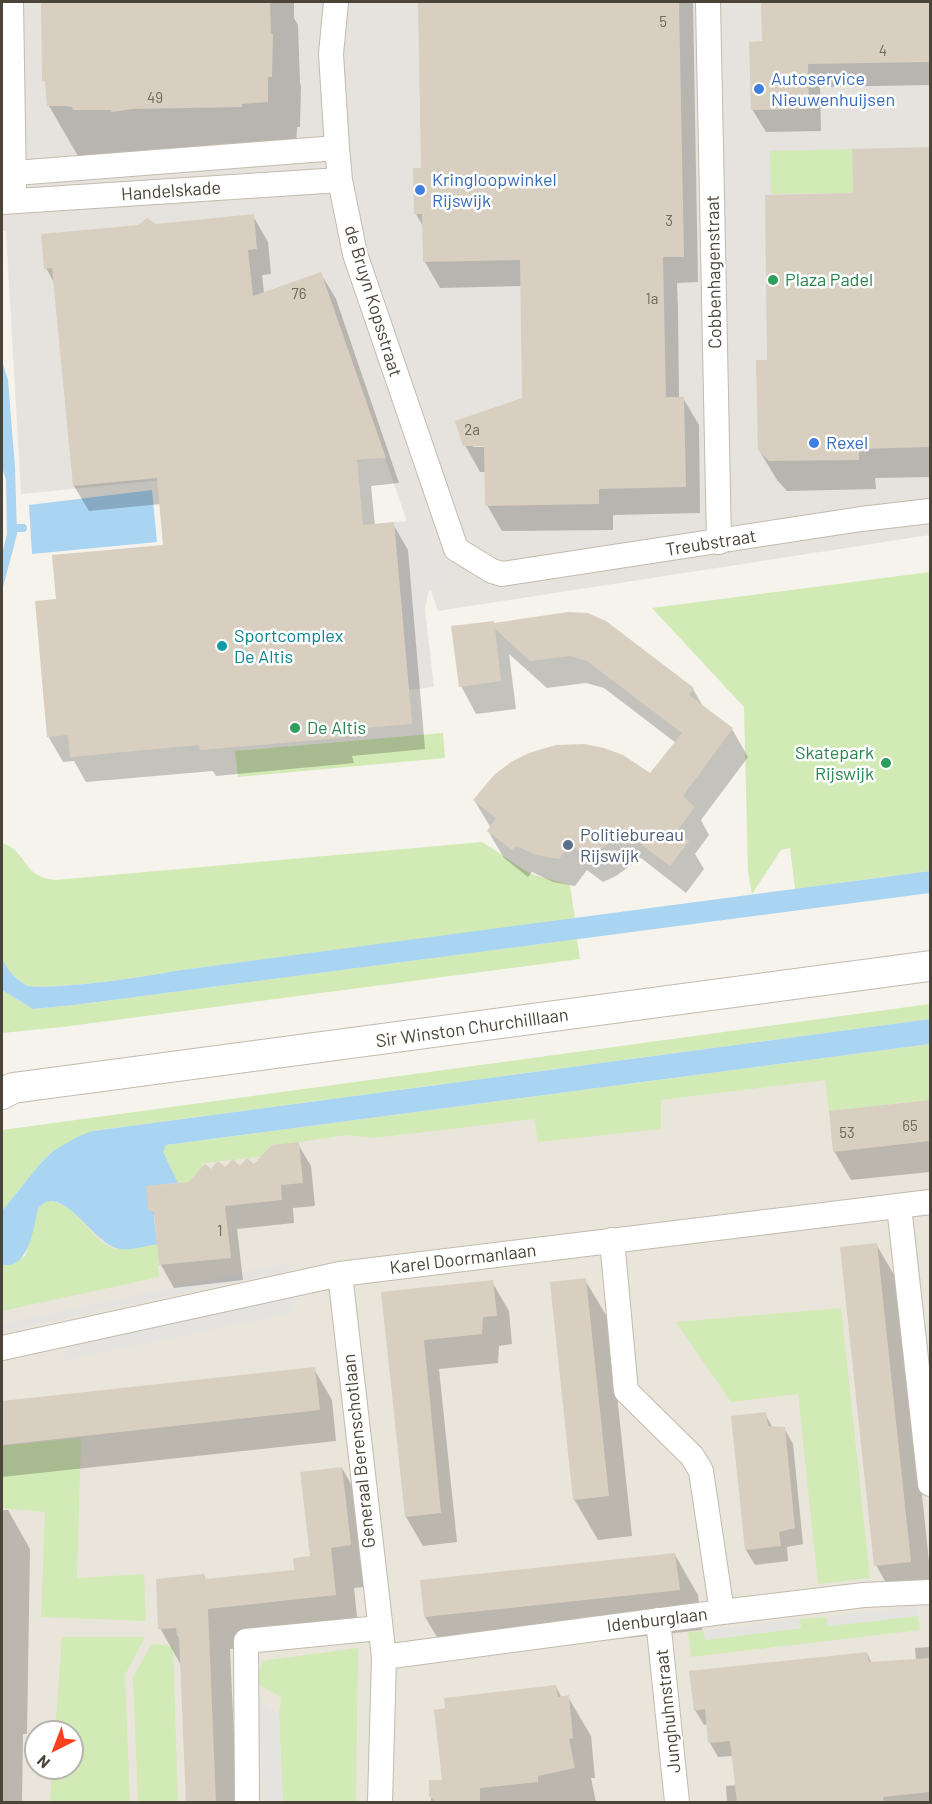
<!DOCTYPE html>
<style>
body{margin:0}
#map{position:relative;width:932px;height:1804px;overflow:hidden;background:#f6f3ec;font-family:Barlow,sans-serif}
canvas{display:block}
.frame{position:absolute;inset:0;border:3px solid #4b4439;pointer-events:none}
.north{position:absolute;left:24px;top:1720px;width:60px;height:60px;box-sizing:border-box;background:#fff;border:2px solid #b7b4b0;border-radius:50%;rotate:222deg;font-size:16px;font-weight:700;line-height:24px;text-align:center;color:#4b4439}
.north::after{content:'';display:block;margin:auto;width:21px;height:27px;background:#fc3f1d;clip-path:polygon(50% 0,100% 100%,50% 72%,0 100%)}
</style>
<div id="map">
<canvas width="932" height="1804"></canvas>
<div class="frame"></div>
<div class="north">N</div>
</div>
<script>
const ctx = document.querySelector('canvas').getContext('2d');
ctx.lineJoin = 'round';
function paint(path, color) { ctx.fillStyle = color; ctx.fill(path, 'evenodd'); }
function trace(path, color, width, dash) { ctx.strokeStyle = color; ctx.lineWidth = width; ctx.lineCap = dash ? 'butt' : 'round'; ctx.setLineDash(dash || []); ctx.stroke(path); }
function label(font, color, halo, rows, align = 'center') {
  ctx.font = font + ' Barlow,sans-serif'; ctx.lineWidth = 5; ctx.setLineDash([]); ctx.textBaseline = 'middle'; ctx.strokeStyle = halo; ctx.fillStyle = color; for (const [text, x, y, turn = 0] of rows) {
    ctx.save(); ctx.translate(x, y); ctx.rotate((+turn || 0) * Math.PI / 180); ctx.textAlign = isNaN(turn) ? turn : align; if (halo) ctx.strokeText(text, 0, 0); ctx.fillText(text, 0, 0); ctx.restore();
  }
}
const residential = new Path2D(`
 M930 1046V1802H2V1297L134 1150ZM36 1732H72V1768H36Z`);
const industrial = new Path2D(`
 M2 2H930V535L438 611 385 458 21 494 6 231H2Z`);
const green = new Path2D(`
 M852 149 853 193 771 194 770 151Z
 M930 572V871L795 889 790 848 781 850 752 894 748 872 744 707 652 608Z
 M443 733 445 758 238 777 235 751Z
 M482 842 531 874 570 885 575 919 174 971C154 976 40 992 26 985 15 979 7 969 2 958V843C28 851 22 878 56 880Z
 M577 939 580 959 62 1027 2 1033V990L33 1009 74 1005Z
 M930 1004V1019L93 1131 53 1151 39 1165 2 1211V1130Z
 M930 1044V1100L829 1111 825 1080 661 1100V1129L538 1142 534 1119 374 1138 348 1135 277 1145V1155L203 1163 204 1182 178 1183 163 1152 166 1145Z
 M49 1201C81 1203 91 1247 119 1249 131 1250 145 1246 157 1244L159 1277 2 1311V1265L3 1266 25 1256 38 1209 43 1203Z
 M841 1308 870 1578 818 1584 798 1394 731 1402 676 1322Z
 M81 1438 77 1578 144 1574 146 1621 41 1617 45 1512 2 1508V1446Z
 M918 1616 920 1630 691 1657 688 1632 704 1631 705 1640 801 1628 800 1619 826 1617 828 1626Z
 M62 1637H145L125 1675 130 1802H50L52 1768H72V1732H55Z
 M152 1644 173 1646 178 1802H138L133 1677Z
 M358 1648 356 1802H283L279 1715 281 1697 258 1684 262 1661Z`);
const parking = new Path2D(`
 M420 520 442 577 428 593 425 610 434 687 409 690 394 522Z
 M292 1262 294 1269 2 1332V1324Z
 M297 1294 289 1314 62 1361 70 1343Z
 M916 1606 918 1616 828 1626 826 1617Z
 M800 1619 801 1628 705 1640 704 1631Z
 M259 1700 279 1715 283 1802H264Z`);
const water = new Path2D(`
 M2 361 8 380 15 468 17 534 2 591V555L7 534 6 480 2 467Z
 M152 490 157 542 32 554 29 505Z
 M930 871V893L74 1005 33 1009 2 990V958C7 969 15 979 26 985 40 992 154 976 174 971Z
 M930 1019V1044L166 1145 163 1152 178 1183 148 1186 153 1209 157 1244C145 1246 127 1252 116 1248 93 1242 60 1180 38 1209 33 1229 29 1269 2 1265V1211L39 1165 53 1151 79 1136 93 1131Z`);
const shadow = new Path2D(`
 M42 2H294V18L298 25 300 83 301 86 300 127H297L296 152 78 156 49 106 47 87 44 80Z
 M420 2H692L693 4 698 282 677 283 678 309 679 398H683L699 425 700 513 613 515V530L502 531 487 505 486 472H480L465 445 524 399 522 286 440 288 425 262 424 228 416 214 422 170ZM478 444 492 447H472Z
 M762 2H930V85L820 87 821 131 766 132 752 109 763 43Z
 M930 149V477L875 478 876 489 787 491 777 480 759 450 769 362 855 194 853 150Z
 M253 216 268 242 271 274 262 275 264 293 321 274 336 299 399 483 371 486 375 526 393 524 408 550 425 749 352 756 354 763 216 776 213 771 86 782 74 761 63 762 48 736 165 547 161 504 89 511 74 486 55 284 46 268 155 225Z
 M605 622 693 689 704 708 732 729 748 757 701 820 709 835 695 854 704 869 686 893 641 858 616 876 603 882 587 870 575 886 553 882 532 872 528 877 504 858 488 831 491 828 474 800 651 775 676 743 604 688 586 683 547 688 509 654 516 709 476 714 461 686 494 624Z
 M930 1101V1172L851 1180 834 1151 830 1112Z
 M298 1144 311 1166 315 1206 293 1208 294 1223 237 1229 243 1280 174 1288 161 1265 156 1218 150 1208 211 1171 255 1166Z
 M876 1244 900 1285 930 1571V1602L899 1606 876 1565Z
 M585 1280 609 1320 632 1536 598 1540 574 1499Z
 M492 1282 509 1311 512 1344 499 1346 498 1363 439 1369 457 1542 423 1546 406 1517 383 1293Z
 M314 1369 332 1400 336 1441 2 1477V1402Z
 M765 1414 773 1428H784L793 1444 803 1544 787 1547 788 1561 755 1565 746 1550Z
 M342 1468 365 1509 373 1586 354 1588 359 1635 230 1649 237 1802H188L182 1667 160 1628 204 1575 206 1580 296 1571 311 1557Z
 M2 1510H8L30 1549 27 1734H23L22 1802H2Z
 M675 1555 698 1595 702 1630 449 1657 425 1617Z
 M930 1647V1802H727L726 1786 737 1785 733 1756 718 1757 710 1743 708 1724 704 1725 695 1710 867 1653 872 1664 916 1660 915 1648Z
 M556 1687 562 1698 568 1697 591 1736 595 1778H591L596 1802H431V1781H444Z`);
const stream = new Path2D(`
 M17 528H23`);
const building = new Path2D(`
 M41 2H270L271 33 273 34 272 77H268V102L242 104V107L132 109 112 112 110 110H73L72 107 66 106H47L45 81H42Z
 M418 2H679L684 257H663L666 397H684L686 487 599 489V504L485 506 484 446H463L455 421 522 398 520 260 423 262 422 214H414L413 168H421Z
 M761 2H930V62L808 64 809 109 751 110 749 42 762 41Z
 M930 147V447L859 449V460L769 461 758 450 756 360H767L765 195 853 193 852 149Z
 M254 214 257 249 248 250 253 296 321 272 386 458 357 460 363 525 394 522 412 724 338 730 340 738 200 750 199 745 70 757 68 735 47 737 35 601 56 599 52 555 163 545 157 478 73 486 52 268 44 269 41 234 138 225 147 218 156 224Z
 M568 612 588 613 606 621 694 688 689 695 733 728 683 796 695 807 677 831 689 841 670 866 625 832 601 849 586 856 570 844 559 859 536 855 516 846 512 850 487 831 496 818 473 800 494 775 511 762 529 753 556 745 584 744 604 748 623 755 650 773 682 733 587 661 570 656 530 661 495 629 501 681 459 687 451 626 494 621V623Z
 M930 1100V1141L833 1152 829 1111Z
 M299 1142 303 1183 281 1185 282 1200 225 1206 231 1258 159 1265 154 1213 148 1209 146 1186 189 1182 205 1164 211 1169 218 1161 225 1167 233 1159 240 1166 247 1158 254 1164 272 1145Z
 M877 1243 911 1562 874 1566 840 1247Z
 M586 1278 609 1496 573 1500 550 1282Z
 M493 1280 497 1316 483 1317 482 1334 424 1340 441 1513 405 1517 381 1292Z
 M315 1367 320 1410 2 1445V1401Z
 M766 1412 768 1426 785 1427 795 1528 779 1532 781 1546 745 1550 731 1416Z
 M342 1467 351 1545 331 1548 336 1595 208 1609 216 1803H186L179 1637 177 1636 176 1628 158 1629 156 1579 204 1574 205 1579 294 1570 293 1558 310 1556 300 1472Z
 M675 1553 680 1590 424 1617 420 1580Z
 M867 1652 869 1662 930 1658V1792L883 1797 884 1803H737L730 1741 708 1743 705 1709 694 1711 689 1671Z
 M556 1685 558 1697 569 1695 573 1738 569 1739 575 1768 538 1776V1782L480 1788V1803H437L429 1796V1780H442L434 1710 445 1708 444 1698Z`);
const minor = new Path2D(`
 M11 2 14 188
 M336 2 331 54 337 148 340 180 355 254 456 549 492 571 502 574 861 519 930 511
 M708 2 719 542
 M2 174 337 148
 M2 202 340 180
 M899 1206 930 1484
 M612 1240 626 1391 692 1456 701 1471 722 1612
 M340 1274 384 1657 380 1802
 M2 1348 340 1274 930 1202
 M658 1620 677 1802
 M384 1657 722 1612 864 1595 930 1592
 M247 1802 246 1641 379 1628`);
const tertiary = new Path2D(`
 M2 1094 13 1088 930 966`);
const markers = [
 [759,89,6,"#3f7fe0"],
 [420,190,6,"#3f7fe0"],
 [773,280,6,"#2e9e5b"],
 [814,443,6,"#3f7fe0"],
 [222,646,6,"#0f9aa8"],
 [295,728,6,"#2e9e5b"],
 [886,763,6,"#2e9e5b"],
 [568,845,6,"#5c6f8a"]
];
const numberNames = [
 ["5",663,22],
 ["4",883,51],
 ["49",155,98],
 ["3",669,221],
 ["76",299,294],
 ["1a",652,299],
 ["2a",472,430],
 ["65",910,1126],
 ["53",847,1133],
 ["1",220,1231]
];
const shopNames = [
 ["Autoservice",771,79],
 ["Nieuwenhuijsen",771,100],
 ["Kringloopwinkel",432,180],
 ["Rijswijk",432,201],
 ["Rexel",826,443]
];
const streetNames = [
 ["Handelskade",171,191,-4],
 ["Cobbenhagenstraat",714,272,-91],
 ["de Bruyn Kopsstraat",373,301,73],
 ["Treubstraat",711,543,-9],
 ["Sir Winston Churchilllaan",472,1028,-8],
 ["Karel Doormanlaan",463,1259,-7],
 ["Generaal Berenschotlaan",359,1451,-96],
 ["Idenburglaan",657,1620,-7],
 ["Junghuhnstraat",668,1711,-96]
];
const leisureNames = [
 ["Plaza Padel",785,280],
 ["De Altis",307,728],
 ["Skatepark",874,753,"right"],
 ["Rijswijk",874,774,"right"]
];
const cultureNames = [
 ["Sportcomplex",234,636],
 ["De Altis",234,657]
];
const serviceNames = [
 ["Politiebureau",580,835],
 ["Rijswijk",580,856]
];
paint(residential, '#eae5da');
paint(industrial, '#e6e2dd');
paint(green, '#d2eab5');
paint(parking, '#e5e3e0');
paint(water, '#a9d4f2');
paint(shadow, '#0003');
trace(stream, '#a9d4f2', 8);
paint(building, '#d8cfc1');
trace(minor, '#c2bbae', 26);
trace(tertiary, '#c2bbae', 32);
trace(minor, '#fff', 24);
trace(tertiary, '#fff', 30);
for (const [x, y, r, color] of markers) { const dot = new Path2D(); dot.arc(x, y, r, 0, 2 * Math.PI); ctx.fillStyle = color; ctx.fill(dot); trace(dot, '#fff', 2); }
label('15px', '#6e675b', null, numberNames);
label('18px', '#366cbe', '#fff', shopNames, 'left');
label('18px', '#4b4439', '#fff', streetNames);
label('18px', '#27864d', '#fff', leisureNames, 'left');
label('18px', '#0d838f', '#fff', cultureNames, 'left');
label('18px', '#4e5e75', '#fff', serviceNames, 'left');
</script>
